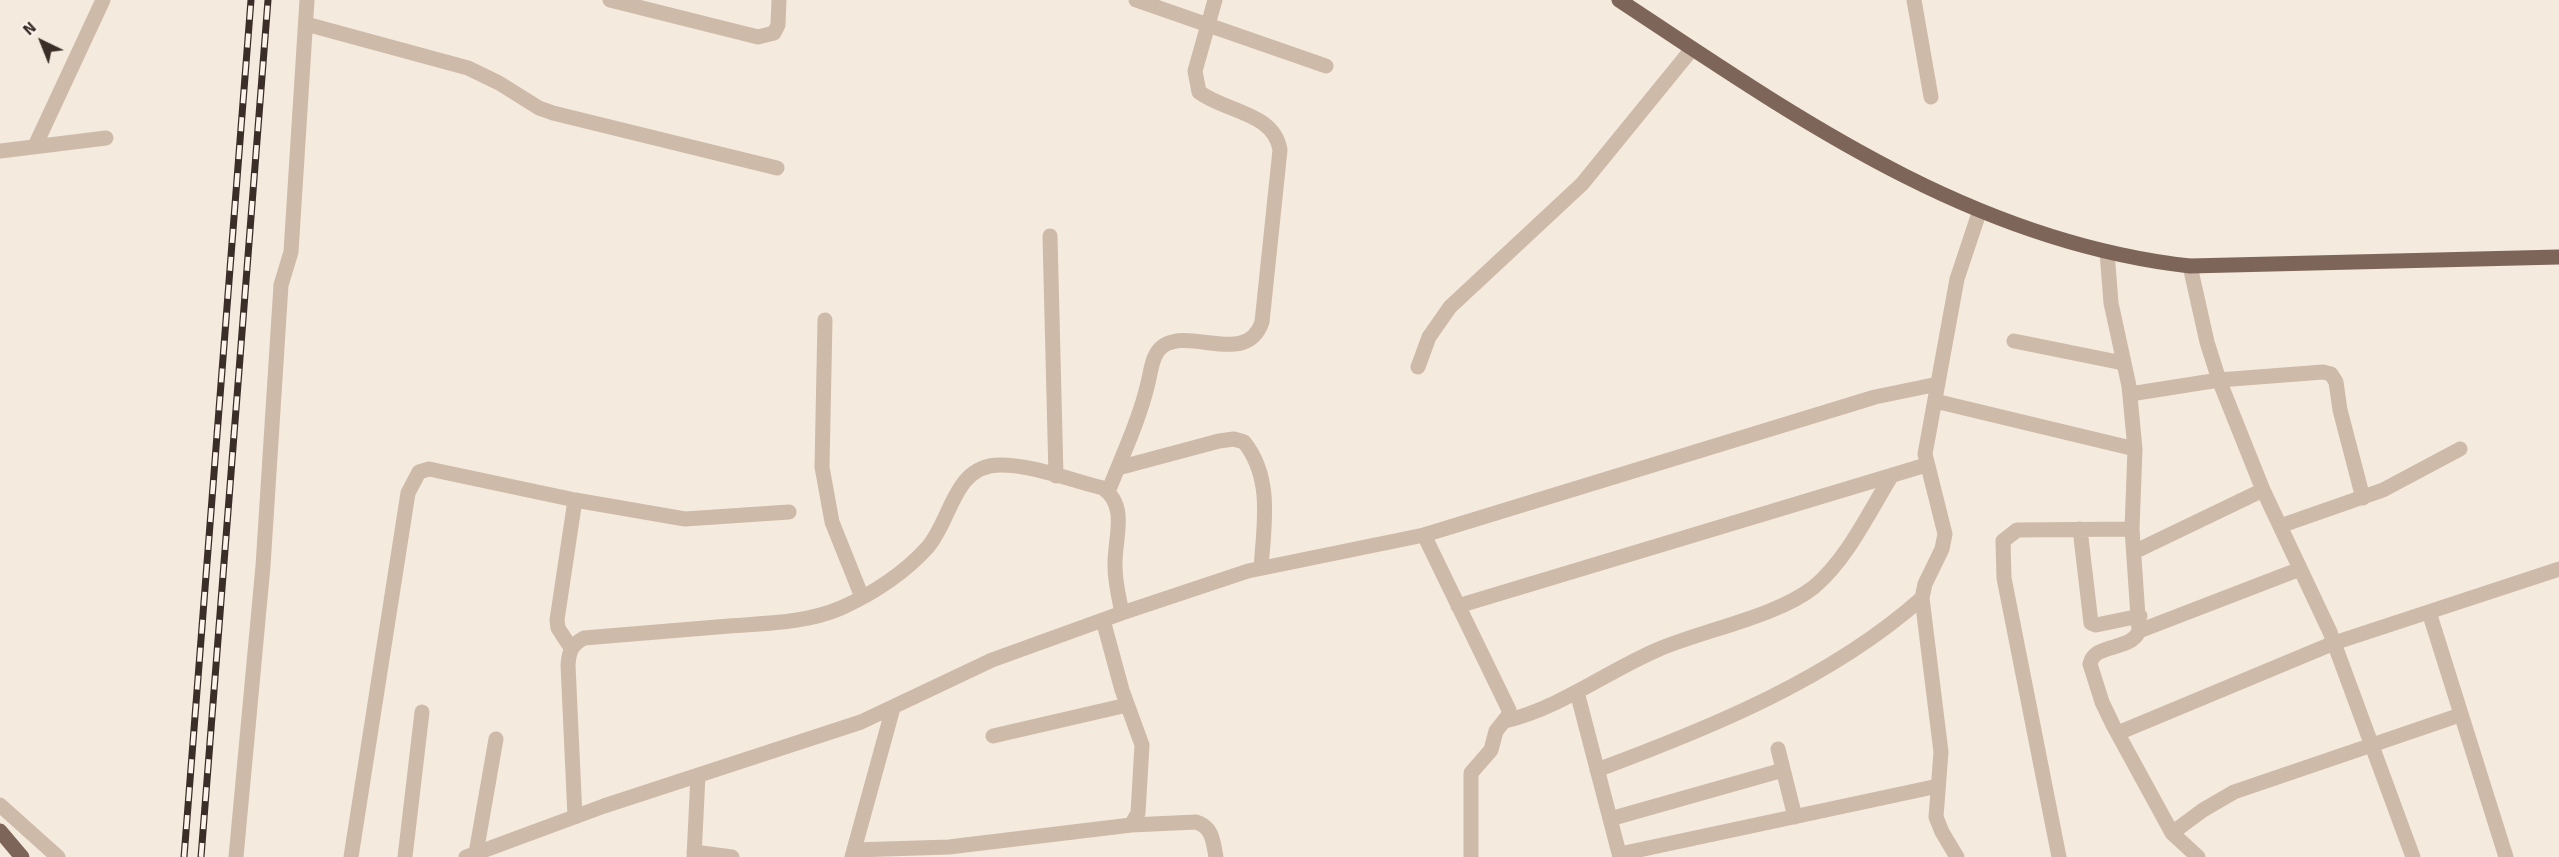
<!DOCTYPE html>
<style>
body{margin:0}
#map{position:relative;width:2559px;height:857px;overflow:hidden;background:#f5eade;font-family:Signika,sans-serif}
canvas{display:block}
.north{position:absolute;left:12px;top:12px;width:60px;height:60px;-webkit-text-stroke:4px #fcf4eb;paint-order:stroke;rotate:317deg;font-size:16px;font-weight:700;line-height:24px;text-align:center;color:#3b2e29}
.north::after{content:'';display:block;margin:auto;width:21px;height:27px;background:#3b2e29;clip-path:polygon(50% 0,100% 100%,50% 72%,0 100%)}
</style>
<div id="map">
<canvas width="2559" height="857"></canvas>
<div class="north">N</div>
</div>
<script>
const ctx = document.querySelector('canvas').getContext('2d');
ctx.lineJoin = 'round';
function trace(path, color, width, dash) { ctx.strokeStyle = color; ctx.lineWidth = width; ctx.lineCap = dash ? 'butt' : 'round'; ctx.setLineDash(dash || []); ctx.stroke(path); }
const minor = new Path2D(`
 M610 0 758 37 774 33 778 25 779 0
 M1136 0 1326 66
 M1914 0 1931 97
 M306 24 468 68 499 83 539 108 553 113 777 168
 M35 146 103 0
 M0 151 106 138
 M1050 236 1056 476
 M2107 252 2111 303 2129 386 2135 449 2132 529 2139 631C2130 652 2095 642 2090 664L2102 702 2113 725 2172 833 2198 857
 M2190 266 2207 342 2219 380 2263 490 2330 632 2413 857
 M825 320 822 467 832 522 862 597
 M2014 341 2123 363
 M1418 367 1429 337 1450 307 1582 184 1692 49
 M2130 394 2219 380 2323 372 2331 374 2336 382 2340 410 2363 498
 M1935 401 2135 449
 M1118 468 1219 441 1234 439 1244 442C1273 478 1264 525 1261 568
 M1108 492C1122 456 1139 421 1148 383 1151 371 1152 354 1163 346 1190 327 1247 367 1262 322L1280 150C1274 112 1225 112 1199 92L1195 71 1215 0
 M2280 526 2383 490 2460 449
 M2080 529 2091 623 2096 625 2140 616
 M1424 535 1509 710 1508 716 1496 731 1491 750 1471 773V857
 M2134 552 2263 490
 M1458 606 1926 465
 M2429 612 2506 857
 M2139 631 2300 569
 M571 648 558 628 557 620 575 500
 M1577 692 1620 857
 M1505 721C1560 708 1606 672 1657 650 1703 630 1776 617 1814 587 1848 558 1869 512 1892 475
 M2118 733 2334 643 2559 569
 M993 736 1127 705
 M1778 749 1795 817
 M1597 770C1710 728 1831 679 1922 598
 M0 805 58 857
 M575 817 568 665C569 652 571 645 584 638 632 634 681 630 729 626 767 623 806 623 841 608 872 594 904 573 927 548 952 520 953 465 1000 465 1034 465 1070 480 1103 488 1129 507 1114 539 1115 566 1115 582 1119 598 1122 613
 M1610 819 1783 770
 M1131 825 1196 822C1213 827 1213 842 1216 857
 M2172 833 2203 810 2234 792 2460 715
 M854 850 949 847 1131 825 1138 813 1142 745 1122 690 1103 620
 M694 852 732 857
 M476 853 496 739
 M1620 854 1938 786
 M236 857 263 566 281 285 291 252 307 0
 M351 857 408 493 419 472 429 469 575 500 685 519 789 512
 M405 857 422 712
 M466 857 604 806 861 722 992 660 1122 613 1248 571 1424 535 1875 397 1938 384
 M694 857 698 775
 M852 857 893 708
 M1957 857 1942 832 1936 817 1941 752 1922 598 1925 584 1942 549 1945 534 1925 454 1957 279 1979 213
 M2059 857 2004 578 2003 541 2017 530 2132 529`);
const major = new Path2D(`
 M1619 0C1797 118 1973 242 2190 266L2559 257
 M0 831 22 857`);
const rail = new Path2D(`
 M184 857 251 0
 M201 857 268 0`);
trace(minor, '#cebaa8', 15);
trace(major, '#7e6559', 15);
trace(rail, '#3b2e29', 7);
trace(rail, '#fcf4eb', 4.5, [14]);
</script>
